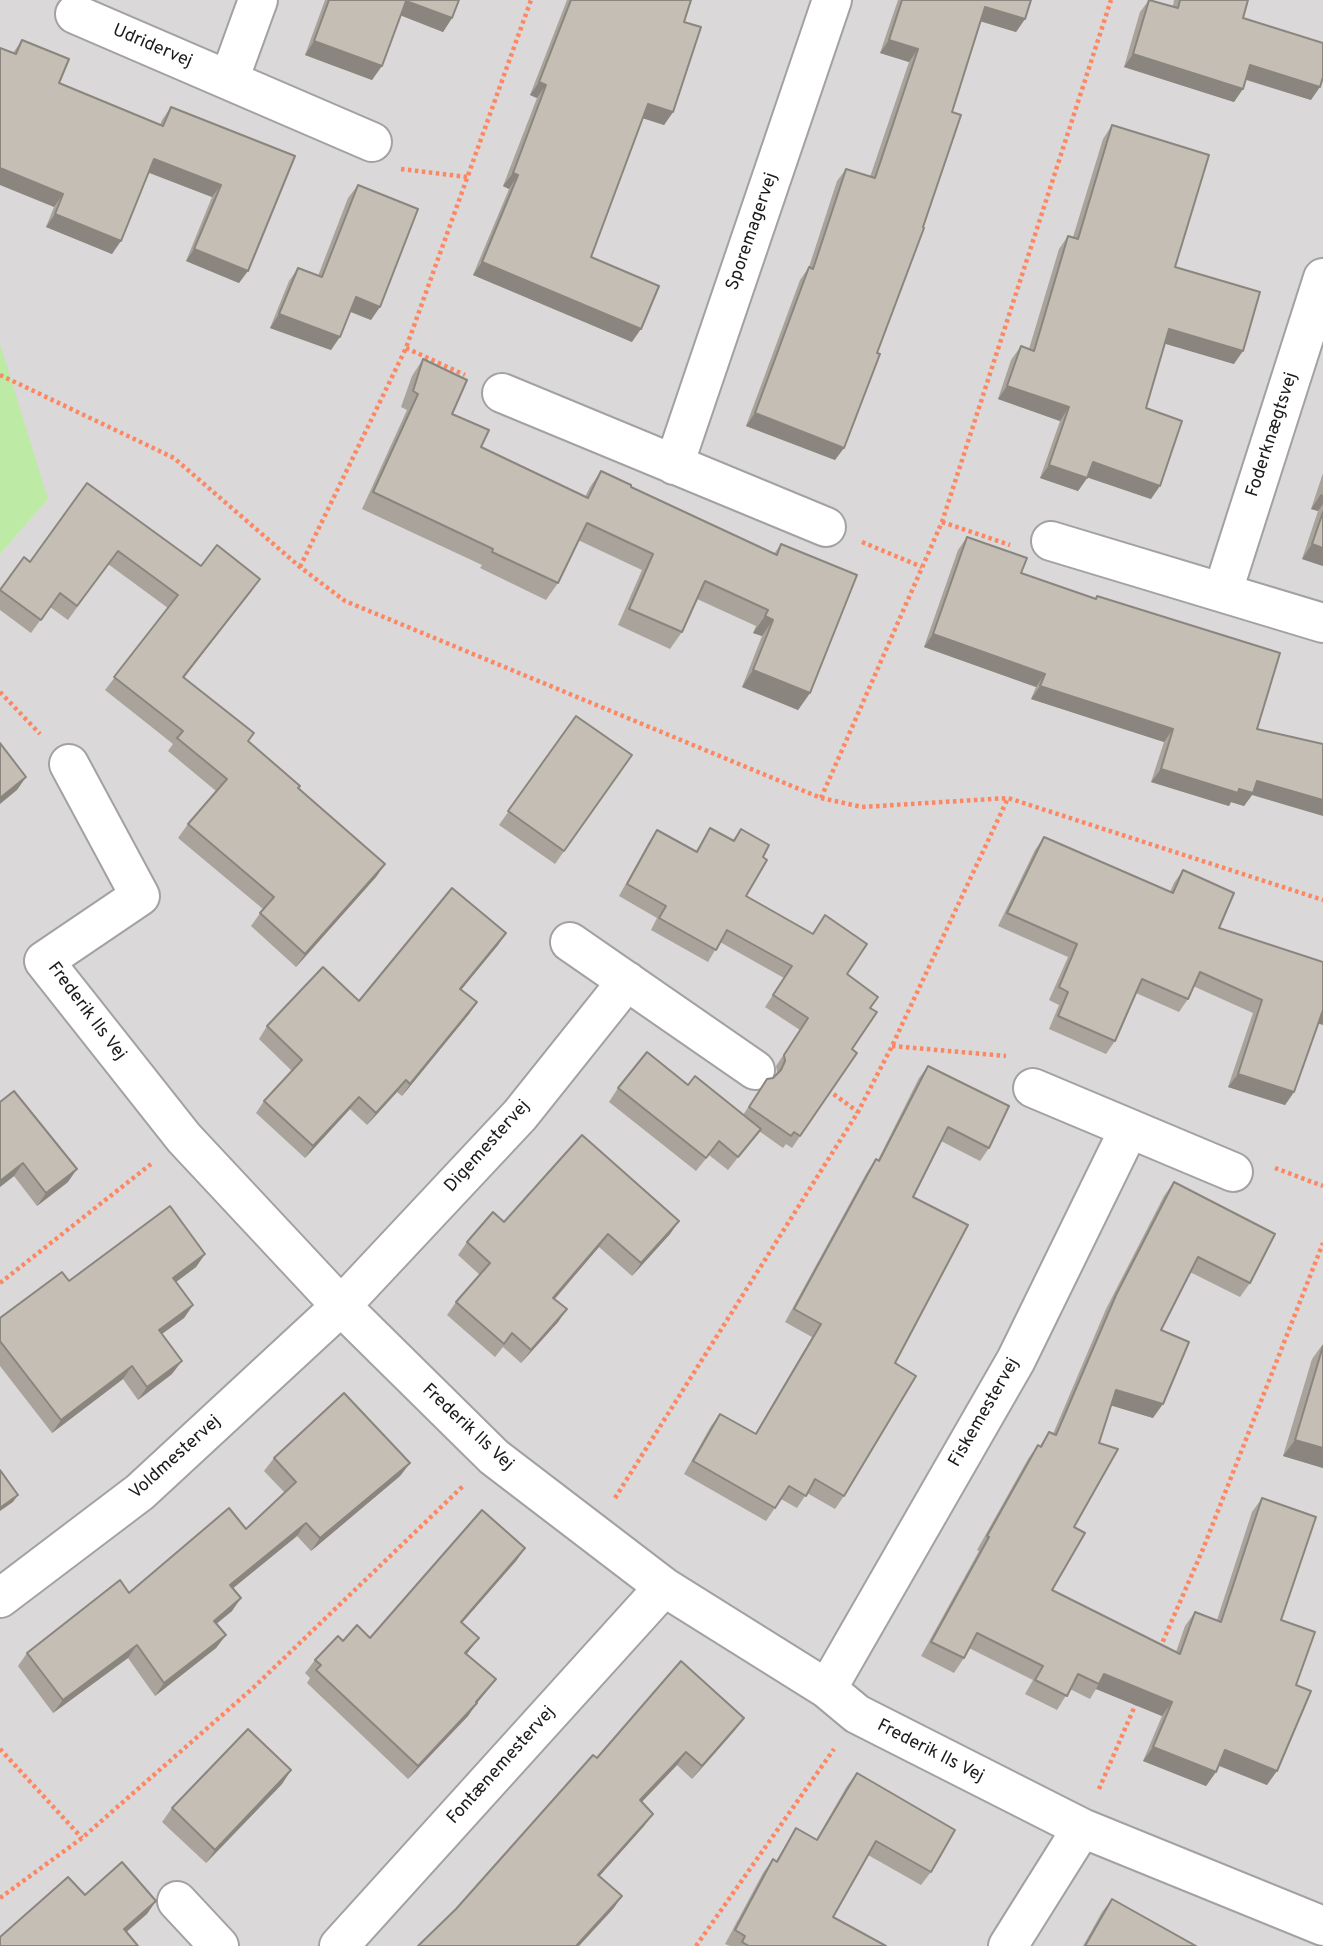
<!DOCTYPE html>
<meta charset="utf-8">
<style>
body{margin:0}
canvas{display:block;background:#edebe0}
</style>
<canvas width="1323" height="1946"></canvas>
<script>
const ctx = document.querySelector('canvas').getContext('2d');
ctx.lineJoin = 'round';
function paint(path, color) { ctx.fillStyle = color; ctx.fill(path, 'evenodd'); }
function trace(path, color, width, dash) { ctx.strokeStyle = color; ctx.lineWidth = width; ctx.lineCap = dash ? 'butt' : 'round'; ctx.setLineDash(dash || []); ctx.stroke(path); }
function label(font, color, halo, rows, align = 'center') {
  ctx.font = font + ' Overpass,sans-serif'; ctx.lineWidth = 5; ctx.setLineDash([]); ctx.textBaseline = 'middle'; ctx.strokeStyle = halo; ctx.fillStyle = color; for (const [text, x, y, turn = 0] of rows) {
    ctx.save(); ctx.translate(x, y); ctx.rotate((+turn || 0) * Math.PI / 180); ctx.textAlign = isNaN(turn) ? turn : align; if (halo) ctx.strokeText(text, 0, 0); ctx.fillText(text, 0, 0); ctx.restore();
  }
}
const residential = new Path2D(`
 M0 0H1323V1946H0V554L48 499 0 395Z`);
const grass = new Path2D(`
 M0 344 48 499 0 554Z`);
const path = new Path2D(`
 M401 169 467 177
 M406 348 465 375
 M0 375 174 458 300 567 345 601 821 798 862 807 1008 798 1323 900
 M942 522 1010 545
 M862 542 922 567
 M300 567 406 348 531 0
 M0 692 40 734
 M821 798 942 522 1111 0
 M892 1046 1006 1056
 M828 1090 858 1112
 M1275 1168 1323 1186
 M0 1283 151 1164
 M615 1498 858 1112 892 1046 1008 798
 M1160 1648 1203 1549 1323 1243
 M0 1749 82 1838
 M1099 1789 1137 1701
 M0 1898 82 1838 253 1688 464 1485
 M696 1946 834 1749`);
const minor = new Path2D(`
 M75 14 372 142
 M229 80 258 0
 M502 393 826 527
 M674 465 832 0
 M1051 541 1323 623
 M1223 591 1323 278
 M69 764 140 896 44 961 184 1138 341 1306 494 1457 664 1587 827 1689 857 1714 1082 1828 1323 1926
 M570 942 755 1070
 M1033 1088 1233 1172
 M0 1598 140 1492 341 1306 520 1115 627 981
 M827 1689 1016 1360 1129 1129
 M177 1901 219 1946
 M339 1946 664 1587
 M1008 1946 1082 1828`);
const wall = new Path2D(`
 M325 0H459L452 18 443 32 401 15 372 80 305 55Z
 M567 0H691L684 22 673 112 664 125 643 118 591 257 632 342 473 275 509 189 503 186 537 98 530 95Z
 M898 0H1031L1025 19 1016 32 981 21 835 460 746 426 800 280 809 267 837 181 846 169 870 177 909 62 880 53Z
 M1149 0 1173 6 1174 0H1248L1243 18 1311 100 1246 80 1234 102 1124 67 1140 12Z
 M22 40 59 83 160 125 162 120 171 107 295 156 239 283 186 261 212 197 149 173 112 254 46 227 54 207 13 53Z
 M1112 125 1175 267 1234 364 1165 343 1146 408 1151 499 1088 477 1078 491 1040 478 1060 421 998 399 1011 360 1021 346 1029 349 1059 249 1068 236 1073 237 1103 139Z
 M358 185 371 320 350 312 331 350 270 328 289 281 298 268 318 276 348 198Z
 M423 359 452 414 481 447 585 497 590 487 601 471 631 487 774 554 781 544 810 693 798 710 742 687 762 636 753 633 756 626 697 599 682 632 670 649 618 625 642 570 578 540 558 583 546 600 480 568 482 565 362 509 407 410 401 407 412 376Z
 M1323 473V566L1302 559 1318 511 1311 509Z
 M87 483 201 566 260 579 184 678 248 741 298 788 385 864 376 877 296 967 251 926 263 909 178 838 188 824 216 791 168 751 173 744 105 690 168 608 108 564 68 620 50 607 31 633 0 610V590L30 562Z
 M967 537 1021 573 1095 599 1097 596 1257 729 1252 795 1244 806 1231 802 1229 806 1151 782 1164 742 1031 699 1036 687 924 647 958 550Z
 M576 716 632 755 555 864 499 825Z
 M710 828 733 840 741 829 763 857 746 896 847 974 870 1008 852 1049 857 1053 792 1148 786 1144 783 1148 759 1131 728 1170 709 1155 696 1171 609 1102 618 1088 688 1085 743 1115 767 1079 773 1078 776 1076 777 1072 776 1066 800 1030 765 1007 784 978 720 942 708 962 651 930 657 918 619 896 649 842 657 830 696 851Z
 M1044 837 1170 892 1174 883 1183 870 1219 928 1318 1024 1294 1092 1285 1105 1228 1087 1253 1013 1193 986 1188 999 1179 1012 1136 993 1115 1041 1106 1054 1049 1029 1059 1005 1049 1000 1068 957 998 926 1035 850Z
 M506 933 498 945 461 989 477 1002 469 1014 402 1096 397 1092 367 1125 350 1109 305 1158 256 1113 264 1101 292 1071 259 1039 267 1026 359 1001Z
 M928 1066 989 1148 980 1161 941 1141 913 1197 895 1363 844 1496 835 1509 807 1493 797 1508 781 1499 766 1521 684 1474 711 1426 720 1414 755 1434 812 1337 785 1322 867 1172 876 1159 878 1160 919 1078Z
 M0 1102 68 1182 37 1206 14 1176 0 1187Z
 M1174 1182 1250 1283 1240 1297 1190 1272 1161 1330 1153 1418 1111 1405 1074 1527 1052 1590 1176 1652 1185 1626 1195 1612 1217 1620 1252 1512 1262 1498 1281 1620 1296 1685 1267 1785 1219 1766 1216 1772 1206 1786 1143 1761 1162 1716 1096 1689 1090 1699 1070 1689 1057 1710 1025 1694 1033 1680 969 1648 964 1658 954 1673 921 1656 979 1551 977 1550 1028 1459 1038 1445 1040 1446 1049 1432 1053 1434 1106 1309 1164 1196Z
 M679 1221 670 1234 632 1276 599 1247 555 1299 567 1309 558 1322 521 1363 503 1347 495 1357 447 1315 456 1302 480 1275 458 1255 467 1242 504 1222Z
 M205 1254 196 1267 176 1282 193 1305 184 1318 162 1334 172 1374 138 1400 123 1379 52 1433 0 1366V1318L69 1281Z
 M1323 1344V1468L1283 1456 1312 1359Z
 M274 1458 410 1463 400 1476 311 1551 297 1536 233 1588 232 1611 216 1624 226 1635 216 1648 155 1696 128 1658 53 1713 18 1666 27 1653 129 1593 246 1529 285 1493 264 1471Z
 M525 1548 516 1561 462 1623 469 1651 467 1654 486 1692 477 1703 468 1716 408 1779 307 1683 310 1678 305 1673 315 1660 343 1641 370 1638Z
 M735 1730 692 1779 677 1765 642 1802 653 1814 644 1826 599 1876 622 1896 613 1909H456L597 1758Z
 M291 1770 282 1784 206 1863 162 1822 172 1808Z
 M857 1773 931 1872 921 1885 868 1855 833 1917 886 1946H730L725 1944 763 1873 773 1859 776 1861 796 1828 816 1840 847 1786Z
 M1112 1899 1196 1946H1083L1102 1912Z`);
const shadedWall = new Path2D(`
 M406 1 452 18 443 32 397 14Z
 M985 7 1025 19 1016 32 976 20Z
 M889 40 918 49 909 62 880 53Z
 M314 41 382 66 372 80 305 55Z
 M1133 54 1243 89 1234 102 1124 67Z
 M1250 65 1320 87 1311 100 1241 78Z
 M539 82 546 85 537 98 530 95Z
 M648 104 673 112 664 125 639 117Z
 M154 159 221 185 212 197 145 171Z
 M0 168 63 194 54 207 0 185Z
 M513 173 518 175 509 189 503 186Z
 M55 214 121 241 112 254 46 227Z
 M194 249 248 271 239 283 186 261Z
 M482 262 641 329 632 342 473 275Z
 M356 297 380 307 371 320 347 310Z
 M279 314 340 337 331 350 270 328Z
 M1169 329 1243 351 1234 364 1159 342Z
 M1007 386 1069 407 1060 421 998 399Z
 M755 413 844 448 835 460 746 426Z
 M1093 462 1160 486 1151 499 1083 476Z
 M1049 465 1087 478 1078 491 1040 478Z
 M1321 494 1323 495V504L1318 511 1311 509Z
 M1312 544 1323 548V566L1302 559Z
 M260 579 251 592 174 690 183 677Z
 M765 616 773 620 762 636 753 633Z
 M933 634 1045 674 1036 687 924 647Z
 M753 670 810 693 798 710 742 687Z
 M1040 686 1173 729 1164 742 1031 699Z
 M1161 769 1239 789 1257 781 1323 800V816L1252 795 1244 806 1231 802 1229 806 1151 782Z
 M26 777 17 790 0 804V798Z
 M385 864 376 877 296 967 305 954Z
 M506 933 498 945 452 1001 460 989Z
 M477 1002 469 1014 402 1096 410 1084Z
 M1323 1010V1025L1313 1022Z
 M1238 1074 1294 1092 1285 1105 1228 1087Z
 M406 1080 397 1092 367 1125 376 1113Z
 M359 1097 350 1109 305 1158 313 1146Z
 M23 1163 14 1176 0 1187V1181Z
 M77 1169 68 1182 37 1206 46 1193Z
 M679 1221 670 1234 632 1276 641 1263Z
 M608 1234 599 1247 544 1311 553 1298Z
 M205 1254 196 1267 164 1291 173 1278Z
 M193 1305 184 1318 149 1343 159 1330Z
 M567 1309 558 1322 521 1363 531 1350Z
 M182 1361 172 1374 138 1400 147 1387Z
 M132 1366 123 1379 52 1433 61 1420Z
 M1116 1390 1163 1404 1153 1418 1106 1404Z
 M1295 1440 1323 1448V1468L1283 1456Z
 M410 1463 400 1476 311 1551 320 1538Z
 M18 1495 13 1502 0 1511V1508Z
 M306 1523 297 1536 221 1598 230 1585Z
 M525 1548 516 1561 451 1635 461 1622Z
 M241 1598 232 1611 204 1634 214 1621Z
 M226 1635 216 1648 155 1696 164 1683Z
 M479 1638 469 1651 456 1666 465 1653Z
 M137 1645 128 1658 53 1713 63 1700Z
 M1104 1674 1172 1702 1162 1716 1096 1689Z
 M496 1679 486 1692 475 1705 477 1703 468 1716 408 1779 418 1766Z
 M744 1718 735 1730 692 1779 702 1766Z
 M1153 1747 1216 1772 1206 1786 1143 1761Z
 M1225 1750 1277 1771 1267 1785 1215 1764Z
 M686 1752 677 1765 631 1813 640 1800Z
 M291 1770 282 1784 206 1863 215 1850Z
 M653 1814 644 1826 589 1888 598 1875Z
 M622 1896 613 1909 579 1946H576Z
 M156 1901 147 1914 115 1942 124 1929Z`);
const building = new Path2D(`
 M329 0H459L452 18 406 1 382 66 314 41Z
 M571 0H691L684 22 701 27 673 112 648 104 591 257 659 286 641 329 482 262 518 175 513 173 546 85 539 82Z
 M902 0H1031L1025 19 985 7 952 112 961 115 923 227 924 228 877 353 880 354 844 448 755 413 809 267 813 269 846 169 875 178 918 49 889 40Z
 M1149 0 1178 8 1180 0H1248L1243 18 1323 43V77L1320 87 1250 65 1243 89 1133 54Z
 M22 40 69 59 59 83 163 126 171 107 295 156 248 271 194 249 221 185 154 159 121 241 55 214 63 194 0 168V48L16 54Z
 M1112 125 1209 155 1175 267 1260 292 1243 351 1169 329 1146 408 1182 421 1160 486 1093 462 1087 478 1049 465 1069 407 1007 386 1021 346 1034 351 1068 236 1078 239Z
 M358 185 418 209 380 307 356 297 340 337 279 314 298 268 322 277Z
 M423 359 467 380 452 414 489 430 481 447 588 498 601 471 631 485V487L777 555 781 544 857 575 810 693 753 670 773 620 765 616 768 610 705 581 682 632 629 609 653 554 587 523 558 583 492 552 493 549 373 492 418 394 413 391Z
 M87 483 201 566 217 545 260 579 183 677 254 733 248 741 300 786 298 788 385 864 305 954 260 913 274 897 188 824 227 779 177 738 183 731 114 677 178 595 118 551 77 606 60 593 41 620 0 590 24 557 30 562Z
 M1323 512V548L1312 544Z
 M967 537 1027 558 1021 573 1096 599 1097 596 1280 653 1257 729 1323 744V800L1257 781 1253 793 1239 789 1238 793 1161 769 1173 729 1040 686 1045 674 933 634Z
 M576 716 632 755 564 851 508 811Z
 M0 743 26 777 0 798Z
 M710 828 734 841 741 829 769 845 763 857 767 860 746 896 813 934 825 915 867 944 847 974 878 997 870 1008 877 1012 852 1049 857 1053 800 1136 794 1132 791 1136 749 1107 767 1079 773 1078 781 1070 785 1061 784 1055 808 1018 773 995 792 966 727 930 716 950 659 918 666 906 627 884 657 830 697 852Z
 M1044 837 1173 893 1183 870 1234 893 1219 928 1323 962V1010L1294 1092 1238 1074 1262 1000 1200 972 1188 999 1142 979 1115 1041 1058 1016 1068 992 1059 987 1077 944 1007 913Z
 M452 888 506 933 460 989 477 1002 410 1084 406 1080 376 1113 359 1097 313 1146 264 1101 302 1060 267 1026 323 967 359 1001Z
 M647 1052 688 1085 695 1076 761 1129 738 1157 719 1141 706 1158 618 1088Z
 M928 1066 1009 1106 989 1148 948 1127 913 1197 968 1225 895 1363 916 1376 844 1496 815 1479 806 1496 789 1486 775 1508 693 1461 720 1414 756 1434 821 1324 794 1309 876 1159 879 1161Z
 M14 1091 77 1169 46 1193 23 1163 0 1181V1102Z
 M582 1135 679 1221 641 1263 608 1234 553 1298 567 1309 531 1350 512 1333 504 1344 456 1302 490 1263 467 1242 493 1212 504 1222Z
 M1174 1182 1275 1234 1250 1283 1198 1257 1161 1330 1189 1342 1163 1404 1116 1390 1099 1443 1118 1449 1074 1527 1085 1533 1052 1590 1180 1654 1195 1612 1221 1622 1262 1498 1316 1517 1281 1620 1315 1632 1296 1685 1311 1691 1277 1771 1225 1750 1216 1772 1153 1747 1172 1702 1104 1674 1099 1684 1078 1674 1067 1696 1035 1680 1043 1666 977 1633 964 1658 931 1642 989 1537 987 1536 1038 1445 1041 1447 1049 1432 1056 1435 1116 1295Z
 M170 1206 205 1254 173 1278 193 1305 159 1330 182 1361 147 1387 132 1366 61 1420 0 1341V1318L62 1272 69 1281Z
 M1323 1346V1448L1295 1440Z
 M344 1393 410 1463 320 1538 306 1523 230 1585 241 1598 214 1621 226 1635 164 1683 137 1645 63 1700 27 1653 120 1580 129 1593 229 1508 246 1529 296 1482 274 1458Z
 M0 1470 18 1495 0 1508Z
 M482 1510 525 1548 461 1622 479 1638 465 1653 496 1679 476 1702 477 1703 418 1766 316 1670 321 1665 315 1660 338 1636 343 1641 357 1625 370 1638Z
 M681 1661 744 1718 702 1766 686 1752 640 1800 653 1814 598 1875 622 1896 576 1946H418L456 1909 593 1755 597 1758Z
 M248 1729 291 1770 215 1850 172 1808Z
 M857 1773 955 1830 931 1872 876 1841 833 1917 886 1946H749L742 1942 745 1936 735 1930 773 1859 777 1862 796 1828 817 1840Z
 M122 1862 156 1901 124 1929 138 1946H0V1937L68 1877 85 1895Z
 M1112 1899 1196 1946H1085Z`);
const streetNames = [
 ["Udridervej",152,47,23],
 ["Sporemagervej",753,232,-71],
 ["Foderknægtsvej",1273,435,-72],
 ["Frederik IIs Vej",86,1012,53],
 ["Digemestervej",488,1147,-48],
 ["Fiskemestervej",985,1413,-60],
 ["Frederik IIs Vej",467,1428,43],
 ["Voldmestervej",176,1458,-42],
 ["Frederik IIs Vej",930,1752,27],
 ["Fontænemestervej",502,1766,-48]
];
paint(residential, '#dad8d8');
paint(grass, '#bdeaa4');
trace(minor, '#a2a2a2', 42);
trace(path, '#fd8762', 4.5, [3.5, 3.5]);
trace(minor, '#fff', 38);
paint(wall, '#a9a39b');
paint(shadedWall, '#8a857e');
paint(building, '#c5beb4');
trace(building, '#8a857e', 2);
label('18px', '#1b1b1b', '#fff', streetNames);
</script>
